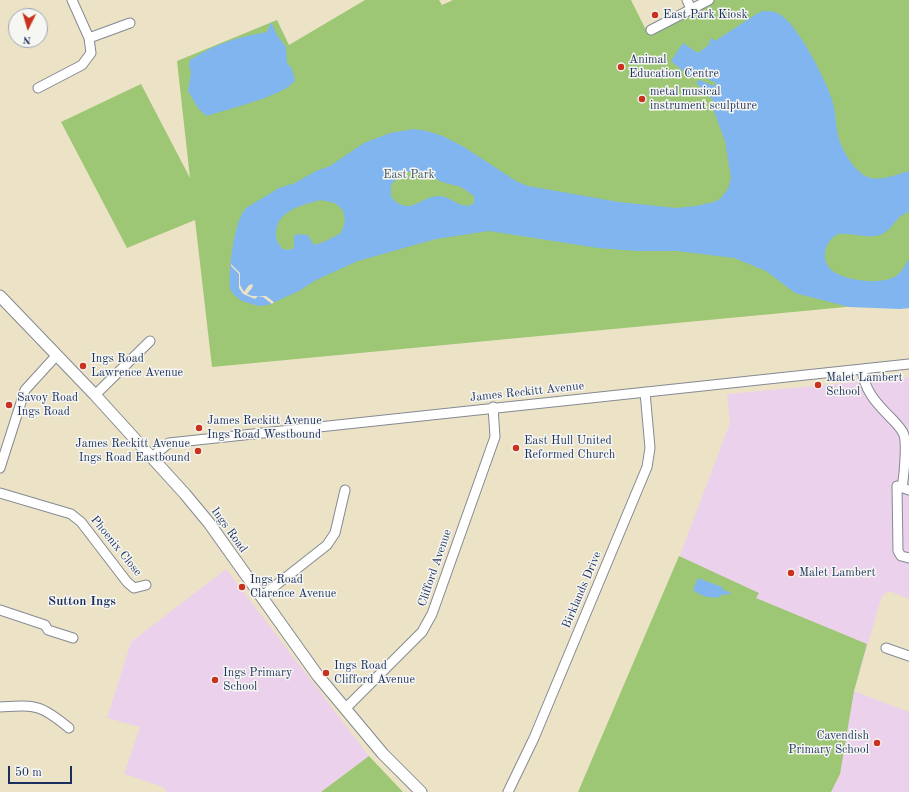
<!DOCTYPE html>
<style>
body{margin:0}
#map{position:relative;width:909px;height:792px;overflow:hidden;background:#ece3c6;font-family:"Old Standard TT",serif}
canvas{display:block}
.north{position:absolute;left:8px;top:8px;width:40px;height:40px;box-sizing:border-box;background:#f6f6f2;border:1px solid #9ea6b7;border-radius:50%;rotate:185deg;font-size:11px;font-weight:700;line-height:16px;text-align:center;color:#1b2f5e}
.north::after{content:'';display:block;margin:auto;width:14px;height:18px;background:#c8321e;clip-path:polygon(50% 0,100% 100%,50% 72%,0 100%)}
.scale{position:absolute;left:8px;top:766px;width:64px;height:18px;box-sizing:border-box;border:2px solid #1b2f5e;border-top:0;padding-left:5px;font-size:12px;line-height:14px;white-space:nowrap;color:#1b2f5e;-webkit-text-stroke:3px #f6f6f2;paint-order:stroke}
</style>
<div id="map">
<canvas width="909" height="792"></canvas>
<div class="north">N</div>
<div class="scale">50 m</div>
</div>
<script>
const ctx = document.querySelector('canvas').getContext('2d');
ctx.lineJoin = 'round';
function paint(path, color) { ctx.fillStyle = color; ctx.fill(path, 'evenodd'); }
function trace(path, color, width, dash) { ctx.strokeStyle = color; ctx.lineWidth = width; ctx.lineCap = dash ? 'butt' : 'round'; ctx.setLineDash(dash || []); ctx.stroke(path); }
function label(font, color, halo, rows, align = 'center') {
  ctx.font = font + ' "Old Standard TT",serif'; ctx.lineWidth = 3; ctx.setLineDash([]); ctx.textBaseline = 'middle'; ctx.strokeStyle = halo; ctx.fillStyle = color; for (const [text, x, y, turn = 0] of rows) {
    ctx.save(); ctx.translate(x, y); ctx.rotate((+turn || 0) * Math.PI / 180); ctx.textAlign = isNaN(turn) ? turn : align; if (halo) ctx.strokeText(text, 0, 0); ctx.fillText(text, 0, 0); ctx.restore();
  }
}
const built = new Path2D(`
 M909 377V599L889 591 882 596 854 691 909 712V792H578L666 592 730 423 727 394Z
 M226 569 369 756 321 792H167L163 787 124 774 140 727 107 718 131 642Z`);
const green = new Path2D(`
 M365 0H439L442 5 453 0H631L645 28 706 0H909V301L212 367 195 220 127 248 61 122 141 84 190 178 177 61 277 20 289 45Z
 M679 556 759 593 756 598 867 644 854 691 840 774 831 792H578Z
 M369 756 403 792H321Z`);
const water = new Path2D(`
 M764 11C770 11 775 11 781 15 799 27 827 82 833 103 836 115 836 128 839 139 843 152 855 172 868 177 881 182 897 174 909 171V212C896 215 892 231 880 235 866 239 852 232 838 234 823 242 819 264 836 273 849 281 882 285 896 276 902 272 905 265 909 259V308L900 309 849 307 795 293 766 271 734 258 677 251H637L598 248 489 231 436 239 358 261 316 280 299 291 268 305 258 306 242 301 233 294 230 289C228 271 234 220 246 208L279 188 295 183 316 171 330 166 364 143 390 133 414 129 427 131 443 136 464 147 516 181 528 186 619 202 676 208 696 206 714 202 720 199 728 189 731 178 725 141 712 106 715 103 708 94 706 95 696 82 700 80 714 86 716 83 699 75 690 77 671 61 683 43 698 53 710 44 709 41 712 38 715 41 758 13ZM406 172H423L442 182 461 187 474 196V203C462 212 452 196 439 196 420 196 410 218 391 197V185L399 176ZM320 200 335 203 343 210 345 221 341 233 326 241 314 245 308 235 297 234 294 236V248L288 250 283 249C278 245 276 239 276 233 277 210 303 205 320 200Z
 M271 22 277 35 286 47 287 63 292 69 295 80C288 95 224 110 207 116 197 110 194 100 188 91L191 72 189 66 190 60C215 44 237 37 267 32Z
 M698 578 722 587 723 590 730 592V594L721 595 720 597C711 599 700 596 693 590Z`);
const pier = new Path2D(`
 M231 264 240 273V285L244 292 249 285 252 284 253 285 252 288 247 294 252 296H266L274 302 272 304 263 297 258 296 255 299 243 294 239 288V274L231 266Z`);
const minor = new Path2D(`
 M687 0 691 9
 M651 30 709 0
 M89 38 130 23
 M38 88 82 65 91 53 89 38 72 0
 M862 369C864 390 876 403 891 418 895 422 902 429 904 435 907 445 904 476 902 488
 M95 395 150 341
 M152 457 169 443 909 364
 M0 468 25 390 56 356
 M909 490 897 486 898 551 901 556 909 558
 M0 493 71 514 81 522 127 582 134 588 146 585
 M261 597 327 545 335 533 345 490
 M0 610 45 625 48 630 73 638
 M886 648 909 656
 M0 707C36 705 40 704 69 728
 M345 709 422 632 432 614 495 437 493 407
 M508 792 534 738 647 467 650 448 645 392`);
const tertiary = new Path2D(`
 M0 296 95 395 185 494 209 523 318 676 383 754 421 792`);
const markers = [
 [655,15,4,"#c8321e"],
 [621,67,4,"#c8321e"],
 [642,99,4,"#c8321e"],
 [83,366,4,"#c8321e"],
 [818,385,4,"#c8321e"],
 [9,405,4,"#c8321e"],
 [199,428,4,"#c8321e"],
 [516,448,4,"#c8321e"],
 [198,451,4,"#c8321e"],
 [791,573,4,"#c8321e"],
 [242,587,4,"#c8321e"],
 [326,673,4,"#c8321e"],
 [215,680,4,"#c8321e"],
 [877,743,4,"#c8321e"]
];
const poiNames = [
 ["East Park Kiosk",663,15],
 ["Animal",629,60],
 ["Education Centre",629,74],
 ["metal musical",650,92],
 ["instrument sculpture",650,106],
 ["Ings Road",91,359],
 ["Lawrence Avenue",91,373],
 ["Malet Lambert",826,378],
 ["School",826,392],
 ["Savoy Road",17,398],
 ["Ings Road",17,412],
 ["James Reckitt Avenue",207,421],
 ["Ings Road Westbound",207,435],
 ["East Hull United",524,441],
 ["Reformed Church",524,455],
 ["James Reckitt Avenue",190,444,"right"],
 ["Ings Road Eastbound",190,458,"right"],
 ["Malet Lambert",799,573],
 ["Ings Road",250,580],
 ["Clarence Avenue",250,594],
 ["Ings Road",334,666],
 ["Clifford Avenue",334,680],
 ["Ings Primary",223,673],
 ["School",223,687],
 ["Cavendish",869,736,"right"],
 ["Primary School",869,750,"right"]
];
const parkNames = [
 ["East Park",409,175]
];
const streetNames = [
 ["James Reckitt Avenue",527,392,-6],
 ["Ings Road",229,530,54],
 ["Phoenix Close",116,546,51],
 ["Clifford Avenue",435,568,-71],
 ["Birklands Drive",582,590,-67]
];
const neighbourhoodNames = [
 ["Sutton Ings",82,602]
];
paint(built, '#ebd1eb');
paint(green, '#9dc774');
paint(water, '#81b5ef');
paint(pier, '#ece3c6');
trace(minor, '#848992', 11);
trace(tertiary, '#848992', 13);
trace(minor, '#fff', 9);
trace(tertiary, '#fff', 11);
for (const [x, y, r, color] of markers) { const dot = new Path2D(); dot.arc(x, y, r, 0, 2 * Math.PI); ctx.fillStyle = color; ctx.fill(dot); trace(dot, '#f6f6f2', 1.5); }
label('12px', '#1b2f5e', '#f6f6f2', poiNames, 'left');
label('12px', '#3c5564', '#f6f6f2', parkNames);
label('12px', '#1b2f5e', '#f6f6f2', streetNames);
label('bold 13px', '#1b2f5e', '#f6f6f2', neighbourhoodNames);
</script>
